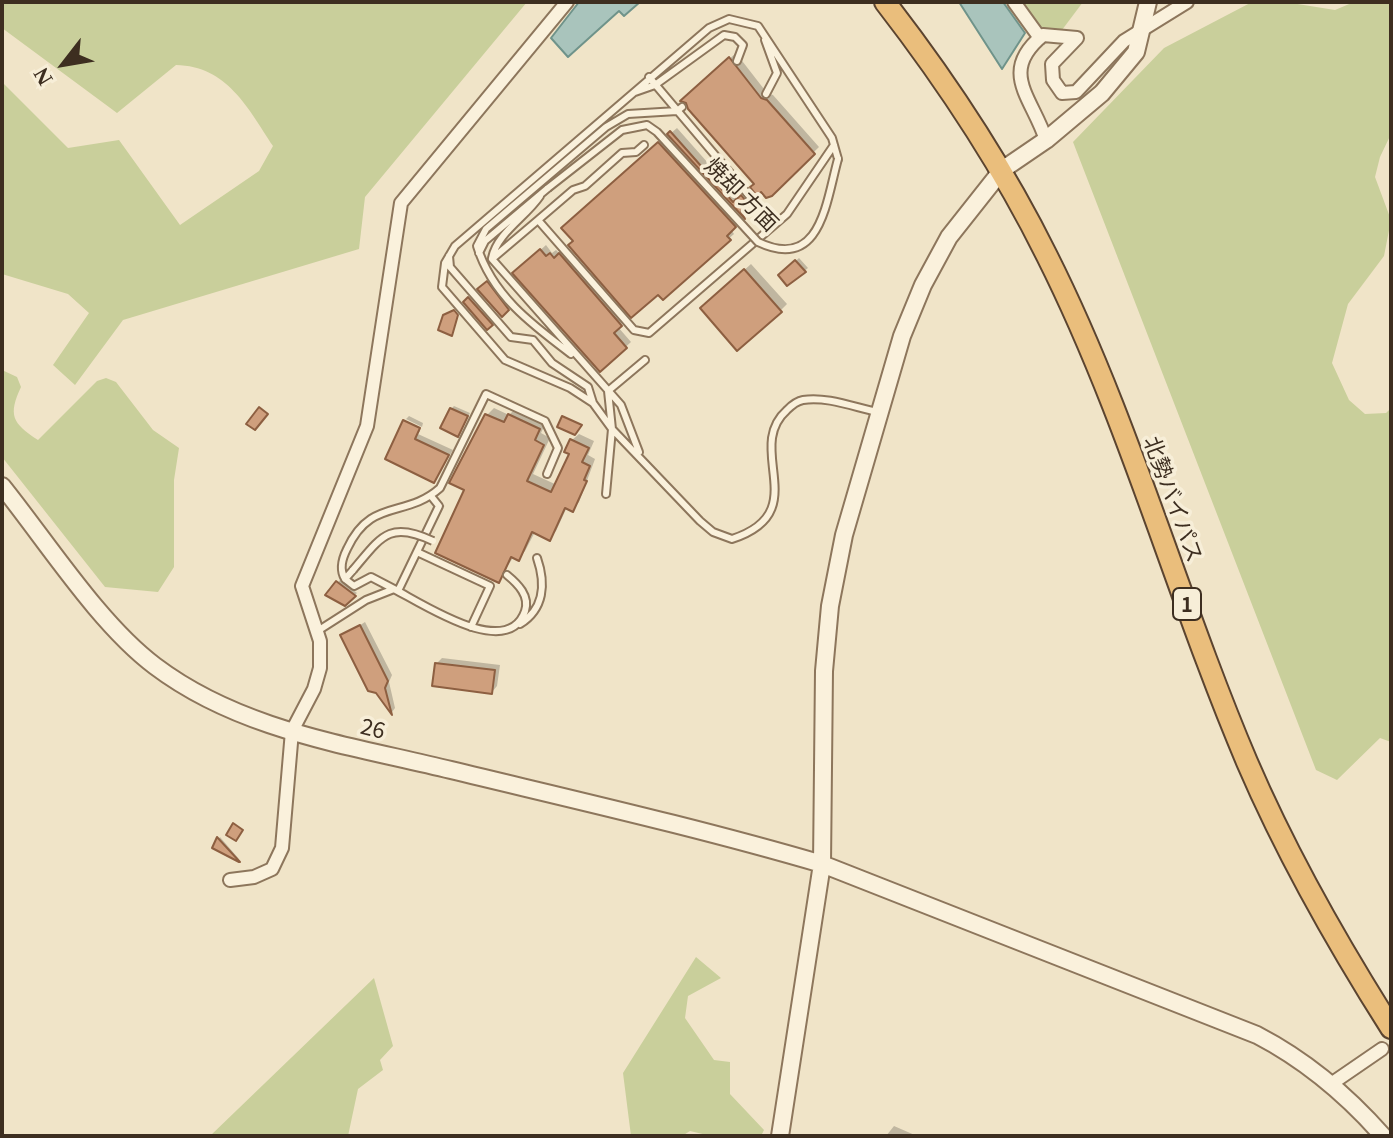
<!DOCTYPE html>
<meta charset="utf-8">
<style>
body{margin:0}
#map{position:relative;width:1393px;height:1138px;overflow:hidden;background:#f0e4c8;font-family:Georgia,serif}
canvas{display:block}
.frame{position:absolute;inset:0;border:4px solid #3d2e20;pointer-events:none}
.north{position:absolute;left:24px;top:24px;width:80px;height:80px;-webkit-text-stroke:6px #f7eed8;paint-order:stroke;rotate:239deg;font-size:22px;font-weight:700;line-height:32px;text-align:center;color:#3d2e20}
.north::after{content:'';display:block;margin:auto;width:28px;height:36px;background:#3d2e20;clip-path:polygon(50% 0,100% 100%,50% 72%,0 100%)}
</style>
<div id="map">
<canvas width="1393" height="1138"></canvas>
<div class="frame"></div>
<div class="north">N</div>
</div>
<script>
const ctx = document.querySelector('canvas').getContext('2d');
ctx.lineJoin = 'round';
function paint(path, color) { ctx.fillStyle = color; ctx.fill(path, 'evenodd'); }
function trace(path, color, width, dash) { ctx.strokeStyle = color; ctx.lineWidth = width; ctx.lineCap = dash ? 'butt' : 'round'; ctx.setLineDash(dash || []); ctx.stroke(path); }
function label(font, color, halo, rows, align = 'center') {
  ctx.font = font + ' Georgia,"Noto Sans JP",serif'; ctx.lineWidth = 7; ctx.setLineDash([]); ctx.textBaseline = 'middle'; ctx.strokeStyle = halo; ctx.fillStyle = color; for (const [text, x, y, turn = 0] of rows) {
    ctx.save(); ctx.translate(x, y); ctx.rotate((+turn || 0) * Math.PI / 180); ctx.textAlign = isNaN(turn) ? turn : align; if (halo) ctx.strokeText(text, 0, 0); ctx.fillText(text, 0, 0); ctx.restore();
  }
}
const green = new Path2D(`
 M2 2H527L365 197 359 249 123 320 75 385 53 365 89 313 68 294 2 274V82L68 148 119 140 180 225 259 171 273 146C248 108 227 66 176 65L117 113 2 28Z
 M1022 2H1083L1062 30H1040Z
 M1252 2H1285L1335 10 1354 2H1391V134L1380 157 1375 177 1391 220 1384 256 1348 304 1332 363 1349 400 1365 414 1386 413 1391 408V742L1380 738 1337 780 1316 770 1073 142 1164 48Z
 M2 370 17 377 21 387C8 415 12 423 38 440L97 381 106 378 116 382 153 430 179 448 174 480V567L158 592 105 587 2 457Z
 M696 957 721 978 688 996 685 1018 714 1060 730 1062V1094L764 1130 761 1136H711L690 1131 682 1136H631L623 1073Z
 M374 978 393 1046 380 1060 383 1070 358 1089 348 1136H210Z`);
const water = new Path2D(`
 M579 2H640L624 16 619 11 568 57 551 38Z
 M959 2H1003L1025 33 1002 69Z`);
const shadow = new Path2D(`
 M736 53 767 93 773 95 819 147 771 194 756 183 684 100Z
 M677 128 739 198 747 191 752 197 745 204 751 211 747 215 670 134Z
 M665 138 740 221 731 229 734 234 663 297 575 241 569 223Z
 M546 245 552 253 556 250 560 254 565 250 626 319 618 327 631 342 600 370 515 273Z
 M799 258 808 268 787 284 780 276Z
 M751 264 787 304 780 311 709 302Z
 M488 282 509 308 502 314 480 289Z
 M470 298 492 323 487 327 466 302Z
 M454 406 470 413 458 435 451 409Z
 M494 408 509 415 516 408 546 422 541 433 550 438 533 474 557 485 571 453 572 440 579 434 594 441 588 455 595 459 579 502 572 509 567 507 556 531 549 538 535 532 525 551 519 558 514 556 499 580 466 489 487 415Z
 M409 416 423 423 422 427 406 419Z
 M404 423 420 431 418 434 453 450 434 481Z
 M340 580 357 593 345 604 328 594Z
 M365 622 392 675 389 682 395 708 392 712 343 636Z
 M442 658 500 665 497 686 492 692 436 664Z
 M220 837 239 859 214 847Z
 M894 1126 917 1136H886Z`);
const building = new Path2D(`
 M729 57 761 98 767 100 815 154 772 196 766 198 761 192 757 196 750 187 754 184 688 109 686 103 680 101Z
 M670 131 733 202 741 195 748 204 741 211 745 219 667 134Z
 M658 142 736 227 727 236 731 240 663 300 658 295 631 318 568 245 573 241 561 228Z
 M540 249 546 256 550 253 554 258 559 253 622 326 614 333 627 348 600 372 512 273Z
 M795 260 806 272 787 286 778 275Z
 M744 269 782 312 737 351 700 308Z
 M487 281 509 310 502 317 477 289Z
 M468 297 493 325 487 330 463 302Z
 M454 310 458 315 452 336 438 330 443 315Z
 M259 407 268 414 255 430 246 424Z
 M450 408 468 416 458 437 440 428Z
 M485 414 504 422 508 414 540 429 535 440 544 445 527 481 551 492 569 454 564 452 570 439 589 448 582 462 590 466 584 480 587 481 573 512 565 508 550 541 532 532 519 561 511 557 499 583 435 553 464 490 449 483Z
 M562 416 582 425 575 435 557 427Z
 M403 420 420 428 415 439 449 455 434 483 385 459Z
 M336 581 356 596 345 606 325 595Z
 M360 625 388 681 385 688 392 715 376 693 368 691 340 635Z
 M435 663 495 670 492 694 432 686Z
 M233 823 243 830 236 841 226 835Z
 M217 837 240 862H239L212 848Z`);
const service = new Path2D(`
 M765 40 777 73 766 94
 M649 77 774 225
 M635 92 655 85 724 35 735 37 743 45 737 61
 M838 159 832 138 758 26 729 19 709 28 455 246 445 263 442 287 505 360 570 388 593 403 612 429 700 521 713 532 732 539C815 512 743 449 787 410 791 406 797 401 803 400 826 396 854 407 877 412
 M538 220 573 190 585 186 622 153 636 152 644 145
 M479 253 485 241 548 188
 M449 256 450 267 511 337 533 340 552 363 588 387 593 403
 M492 258C497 233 526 217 540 196
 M571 354C531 324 492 295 477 246L486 229 606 127 628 114 677 111 682 107
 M639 452 621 405 492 259 538 220 634 330 649 333 787 214 834 145
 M606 494 612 429 608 391 645 360
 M417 552 490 586 471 627
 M353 570 345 579 354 586 371 577 394 589
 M345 579C339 569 342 559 347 549 371 497 405 519 440 488L486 394 545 421 558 448 547 474
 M398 591 439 506 431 496
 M520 624C544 609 546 584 537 558
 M316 632 366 600 394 589C423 604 508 661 525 611 530 596 518 584 507 575`);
const minor = new Path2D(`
 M1014 2 1040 38
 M1046 140C1032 97 998 72 1043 35L1077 38 1052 64 1053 80 1062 93 1076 92 1124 41 1187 2
 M230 880 254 877 272 869 282 848 292 731 314 689 320 668V641L302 586 367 426 401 203 567 2
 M1331 1084 1382 1049`);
const tertiary = new Path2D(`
 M1148 2 1136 52 1102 93 1046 140 1002 170 949 237 923 285 902 336 844 535 830 606 824 671 822 864 1257 1035C1307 1061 1346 1094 1383 1136
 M2 486C47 542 99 624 155 666 241 731 349 745 451 770 575 800 699 828 822 864L780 1136`);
const trunk = new Path2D(`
 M885 2C947 82 1002 165 1047 256 1129 419 1176 595 1247 762 1287 855 1337 943 1391 1028`);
const serviceBridge = new Path2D(`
 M548 188 622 130 647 125 657 132 758 242C821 272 826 202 838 159
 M353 570C381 537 389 520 433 541`);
const shields = [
 [1187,604,28]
];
const shieldNames = [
 ["1",1187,604]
];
const streetNames = [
 ["焼却 方面",742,194,45],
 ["北勢バイパス",1174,499,70],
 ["26",373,728,14]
];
paint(green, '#c9cf9b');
paint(water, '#a9c4bc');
trace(water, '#6f938a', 2);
paint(shadow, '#0003');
paint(building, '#cf9f7d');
trace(building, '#8d5f41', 2);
trace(service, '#8d765c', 10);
trace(minor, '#8d765c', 16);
trace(tertiary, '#8d765c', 20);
trace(trunk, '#5b4430', 24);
trace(service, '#faf1dc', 6);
trace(minor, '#faf1dc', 12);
trace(tertiary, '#faf1dc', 16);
trace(trunk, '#eabe7c', 20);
trace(serviceBridge, '#8d765c', 10, []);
trace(serviceBridge, '#faf1dc', 6);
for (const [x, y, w] of shields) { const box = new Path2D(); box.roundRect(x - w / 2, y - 16, w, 32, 6); ctx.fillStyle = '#f7eed8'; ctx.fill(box); trace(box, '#3d2e20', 2); }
label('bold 20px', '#3d2e20', null, shieldNames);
label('22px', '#3d2e20', '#f7eed8', streetNames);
</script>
